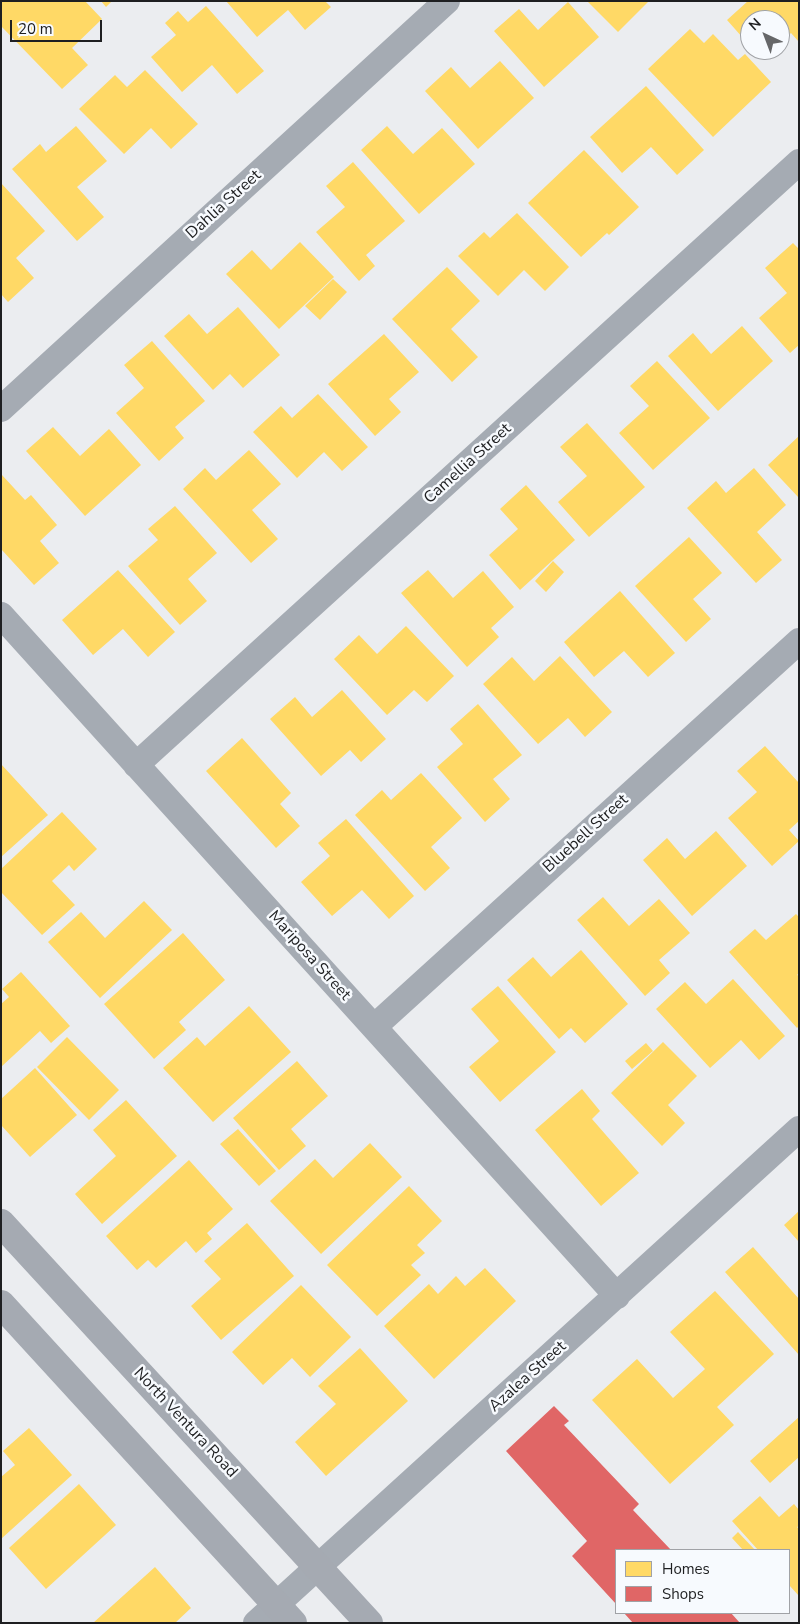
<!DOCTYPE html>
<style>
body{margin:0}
#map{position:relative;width:800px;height:1624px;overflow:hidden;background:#ebedf0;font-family:"Nunito Sans",sans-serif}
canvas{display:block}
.frame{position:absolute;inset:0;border:2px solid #1e1f21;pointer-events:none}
.legend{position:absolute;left:615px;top:1549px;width:175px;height:65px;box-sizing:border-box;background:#f7fafe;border:1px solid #a0a2a6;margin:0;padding:6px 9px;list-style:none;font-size:15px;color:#1e1f21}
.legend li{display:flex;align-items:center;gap:10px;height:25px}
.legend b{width:25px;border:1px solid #a0a2a6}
.north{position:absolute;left:740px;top:10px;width:50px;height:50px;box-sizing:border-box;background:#f7fafe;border:1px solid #a0a2a6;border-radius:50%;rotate:317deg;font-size:14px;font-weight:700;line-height:20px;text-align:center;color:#1e1f21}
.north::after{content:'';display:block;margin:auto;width:18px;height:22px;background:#666769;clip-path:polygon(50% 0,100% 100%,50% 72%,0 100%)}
.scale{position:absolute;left:10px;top:20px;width:92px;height:22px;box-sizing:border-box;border:2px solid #1e1f21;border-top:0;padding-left:6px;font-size:15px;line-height:18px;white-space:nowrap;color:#1e1f21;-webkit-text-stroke:4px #f7fafe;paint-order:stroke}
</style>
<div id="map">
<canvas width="800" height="1624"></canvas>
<div class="frame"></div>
<ul class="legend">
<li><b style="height:14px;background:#ffd966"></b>Homes</li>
<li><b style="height:14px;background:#e06666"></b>Shops</li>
</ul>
<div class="north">N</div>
<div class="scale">20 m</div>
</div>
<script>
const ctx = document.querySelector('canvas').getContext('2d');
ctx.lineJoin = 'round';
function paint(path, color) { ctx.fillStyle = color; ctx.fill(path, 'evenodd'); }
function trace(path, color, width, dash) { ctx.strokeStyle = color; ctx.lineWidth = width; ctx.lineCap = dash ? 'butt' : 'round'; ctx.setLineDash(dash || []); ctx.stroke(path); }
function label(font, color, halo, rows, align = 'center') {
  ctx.font = font + ' "Nunito Sans",sans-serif'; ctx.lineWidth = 5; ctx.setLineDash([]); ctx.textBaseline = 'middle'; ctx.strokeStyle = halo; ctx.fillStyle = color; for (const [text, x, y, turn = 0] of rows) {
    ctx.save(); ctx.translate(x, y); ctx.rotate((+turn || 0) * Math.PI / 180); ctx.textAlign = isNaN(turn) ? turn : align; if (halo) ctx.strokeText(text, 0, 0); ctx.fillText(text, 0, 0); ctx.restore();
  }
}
const homes = new Path2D(`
 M1 1H85L102 19 72 48 88 65 62 89 1 26Z
 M101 1H112L106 7Z
 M226 1H325L331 7 305 30 288 10 257 37Z
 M587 1H649L618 32Z
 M748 1H799V42L791 33 780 43V20H750V46L727 20Z
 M568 2 599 37 544 87 494 31 519 9 538 30Z
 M206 6 264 71 237 94 212 65 182 92 151 57 176 35 165 23 178 11 188 22Z
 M690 29 704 43 713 34 738 60 745 54 771 82 713 137 648 69Z
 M753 50H772L762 59Z
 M500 61 534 98 478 149 425 91 451 67 470 88Z
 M145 70 198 124 171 149 151 128 124 154 79 109 115 75 127 87Z
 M646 86 704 150 677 175 651 147 622 173 590 137Z
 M76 126 107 161 77 187 104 217 77 241 12 169 40 144 46 152Z
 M387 126 413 154 442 128 475 164 419 214 361 150Z
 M584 150 639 207 609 235 607 233 581 257 528 203Z
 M353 162 405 221 366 255 375 266 359 281 316 232 345 207 326 186Z
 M1 183 45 231 16 258 34 278 8 302 1 294Z
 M517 213 569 267 545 291 524 270 498 296 458 256 484 232 490 238Z
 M300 242 334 277 279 329 226 274 252 250 271 270Z
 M793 243 799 249V345L790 353 759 318 787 293 765 268Z
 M447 267 480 301 451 329 478 357 452 382 392 319Z
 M333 279 347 292 320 320 305 306Z
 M238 307 280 355 243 388 230 374 213 390 164 336 189 314 207 334Z
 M742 326 773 361 718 411 668 356 693 333 711 354Z
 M384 334 419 372 389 399 401 412 375 436 328 384Z
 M152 341 205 401 175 427 184 438 159 461 116 413 144 388 124 365Z
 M657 361 710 418 653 470 619 433 649 406 630 386Z
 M318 394 368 447 342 471 324 452 297 478 253 432 281 406 292 418Z
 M587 423 645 487 589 537 558 502 587 476 560 447Z
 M53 427 80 456 109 429 141 465 85 516 26 451Z
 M799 436V498L768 465Z
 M249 450 281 484 252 510 278 539 251 563 183 489 205 468 216 480Z
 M754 468 786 505 757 532 782 560 756 583 687 508 716 481 726 493Z
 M2 475 25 500 31 495 57 525 40 541 59 563 34 585 1 549Z
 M526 485 575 540 520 590 489 555 518 529 500 509Z
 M175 506 217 553 188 579 207 601 180 625 128 566 158 540 148 529Z
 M689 537 722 573 693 599 711 619 686 642 635 586Z
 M553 561 564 572 546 592 535 581Z
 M118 570 175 632 148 657 123 629 93 655 62 620Z
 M428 570 453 598 483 571 514 607 491 628 499 637 467 667 401 593Z
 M620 591 675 653 648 677 624 651 594 677 564 642Z
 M406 626 454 676 427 702 414 690 387 715 334 659 359 635 377 654Z
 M560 656 612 712 585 737 568 718 538 744 483 684 512 657 534 681Z
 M342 690 386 739 361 762 350 750 321 776 270 719 295 697 312 717Z
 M478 704 522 755 493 779 510 799 485 822 437 767 463 744 450 729Z
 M242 738 291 793 280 804 300 826 276 848 206 771Z
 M765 746 799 783V821L789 830 799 841 772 866 728 818 757 792 737 771Z
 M1 764 48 815 1 857Z
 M421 773 462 818 431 847 450 868 425 891 355 815 382 790 391 800Z
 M62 812 97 849 74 871 69 865 52 881 75 905 42 935 1 892V869Z
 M346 819 414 896 389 919 362 890 332 916 301 882 330 856 318 843Z
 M716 831 747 866 692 916 643 860 667 838 685 859Z
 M603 897 629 926 659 899 690 933 659 960 670 973 645 996 577 920Z
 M144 901 172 930 100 998 48 942 81 912 105 938Z
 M796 914 799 917V973L797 975 799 976V1026L797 1028 729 952 755 929 766 940Z
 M183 933 225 980 179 1022 186 1030 154 1059 104 1004Z
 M581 950 628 1004 585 1043 571 1028 559 1039 507 980 533 957 551 977Z
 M21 972 70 1026 51 1043 40 1031 1 1067V1004L9 997 2 989Z
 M733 979 785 1036 759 1060 741 1040 710 1068 656 1009 685 982 706 1004Z
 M498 986 556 1052 500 1102 469 1067 499 1041 471 1009Z
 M249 1006 291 1052 213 1122 163 1068 197 1037 205 1046Z
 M67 1037 119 1090 89 1120 37 1067Z
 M663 1042 697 1076 668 1105 685 1123 662 1146 611 1093Z
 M646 1043 653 1051 632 1069 625 1061Z
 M297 1061 328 1096 291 1129 306 1146 279 1170 233 1118Z
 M35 1068 77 1115 30 1157 1 1125V1099Z
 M582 1089 600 1111 592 1119 639 1173 601 1206 535 1130Z
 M126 1100 177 1156 102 1224 75 1194 116 1156 93 1130Z
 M238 1129 276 1171 259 1186 220 1144Z
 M370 1143 402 1177 321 1254 270 1201 315 1159 333 1178Z
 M189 1160 233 1209 207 1233 212 1239 196 1253 186 1241 156 1268 148 1260 137 1270 106 1236Z
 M409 1186 442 1221 417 1245 425 1253 411 1265 421 1275 377 1316 327 1265Z
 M799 1211V1242L784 1225Z
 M247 1223 294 1276 221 1340 191 1306 221 1279 204 1261Z
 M753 1247 799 1299V1355L725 1272Z
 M485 1268 516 1301 434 1379 384 1326 429 1284 438 1294 456 1276 465 1286Z
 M301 1285 351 1337 310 1377 292 1358 263 1385 232 1352Z
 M715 1291 774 1354 717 1407 734 1425 670 1484 592 1400 637 1359 673 1398 705 1369 670 1332Z
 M360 1348 408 1401 326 1476 295 1442 336 1404 318 1386Z
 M799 1417V1457L770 1483 750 1461Z
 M29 1428 72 1475 1 1539V1477L15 1465 3 1451Z
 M79 1484 116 1525 46 1589 9 1548Z
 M760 1496 779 1517 794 1504 799 1510V1526L797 1527 799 1529V1596L789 1585V1550H758L732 1521Z
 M738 1532 755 1550H743L732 1538Z
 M155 1567 191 1608 175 1623H93Z`);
const shops = new Path2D(`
 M554 1406 569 1421 564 1425 639 1504 633 1510 671 1550H616V1604L572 1556 587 1541 506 1451Z
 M624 1613H731L740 1623H633Z`);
const street = new Path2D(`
 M1 409 447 1
 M1 615 617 1296
 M136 765 799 162
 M374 1027 799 641
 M256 1623C437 1459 618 1294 799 1129`);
const secondary = new Path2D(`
 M1 1223 369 1623
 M1 1304 293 1623`);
const streetNames = [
 ["Dahlia Street",224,205,-42],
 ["Camellia Street",468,464,-42],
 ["Bluebell Street",586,834,-42],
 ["Mariposa Street",309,956,48],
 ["Azalea Street",528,1377,-42],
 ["North Ventura Road",185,1423,47]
];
paint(homes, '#ffd966');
paint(shops, '#e06666');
trace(street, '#a5abb3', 26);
trace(secondary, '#a5aab2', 28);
label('16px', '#1e1f21', '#f7fafe', streetNames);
</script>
